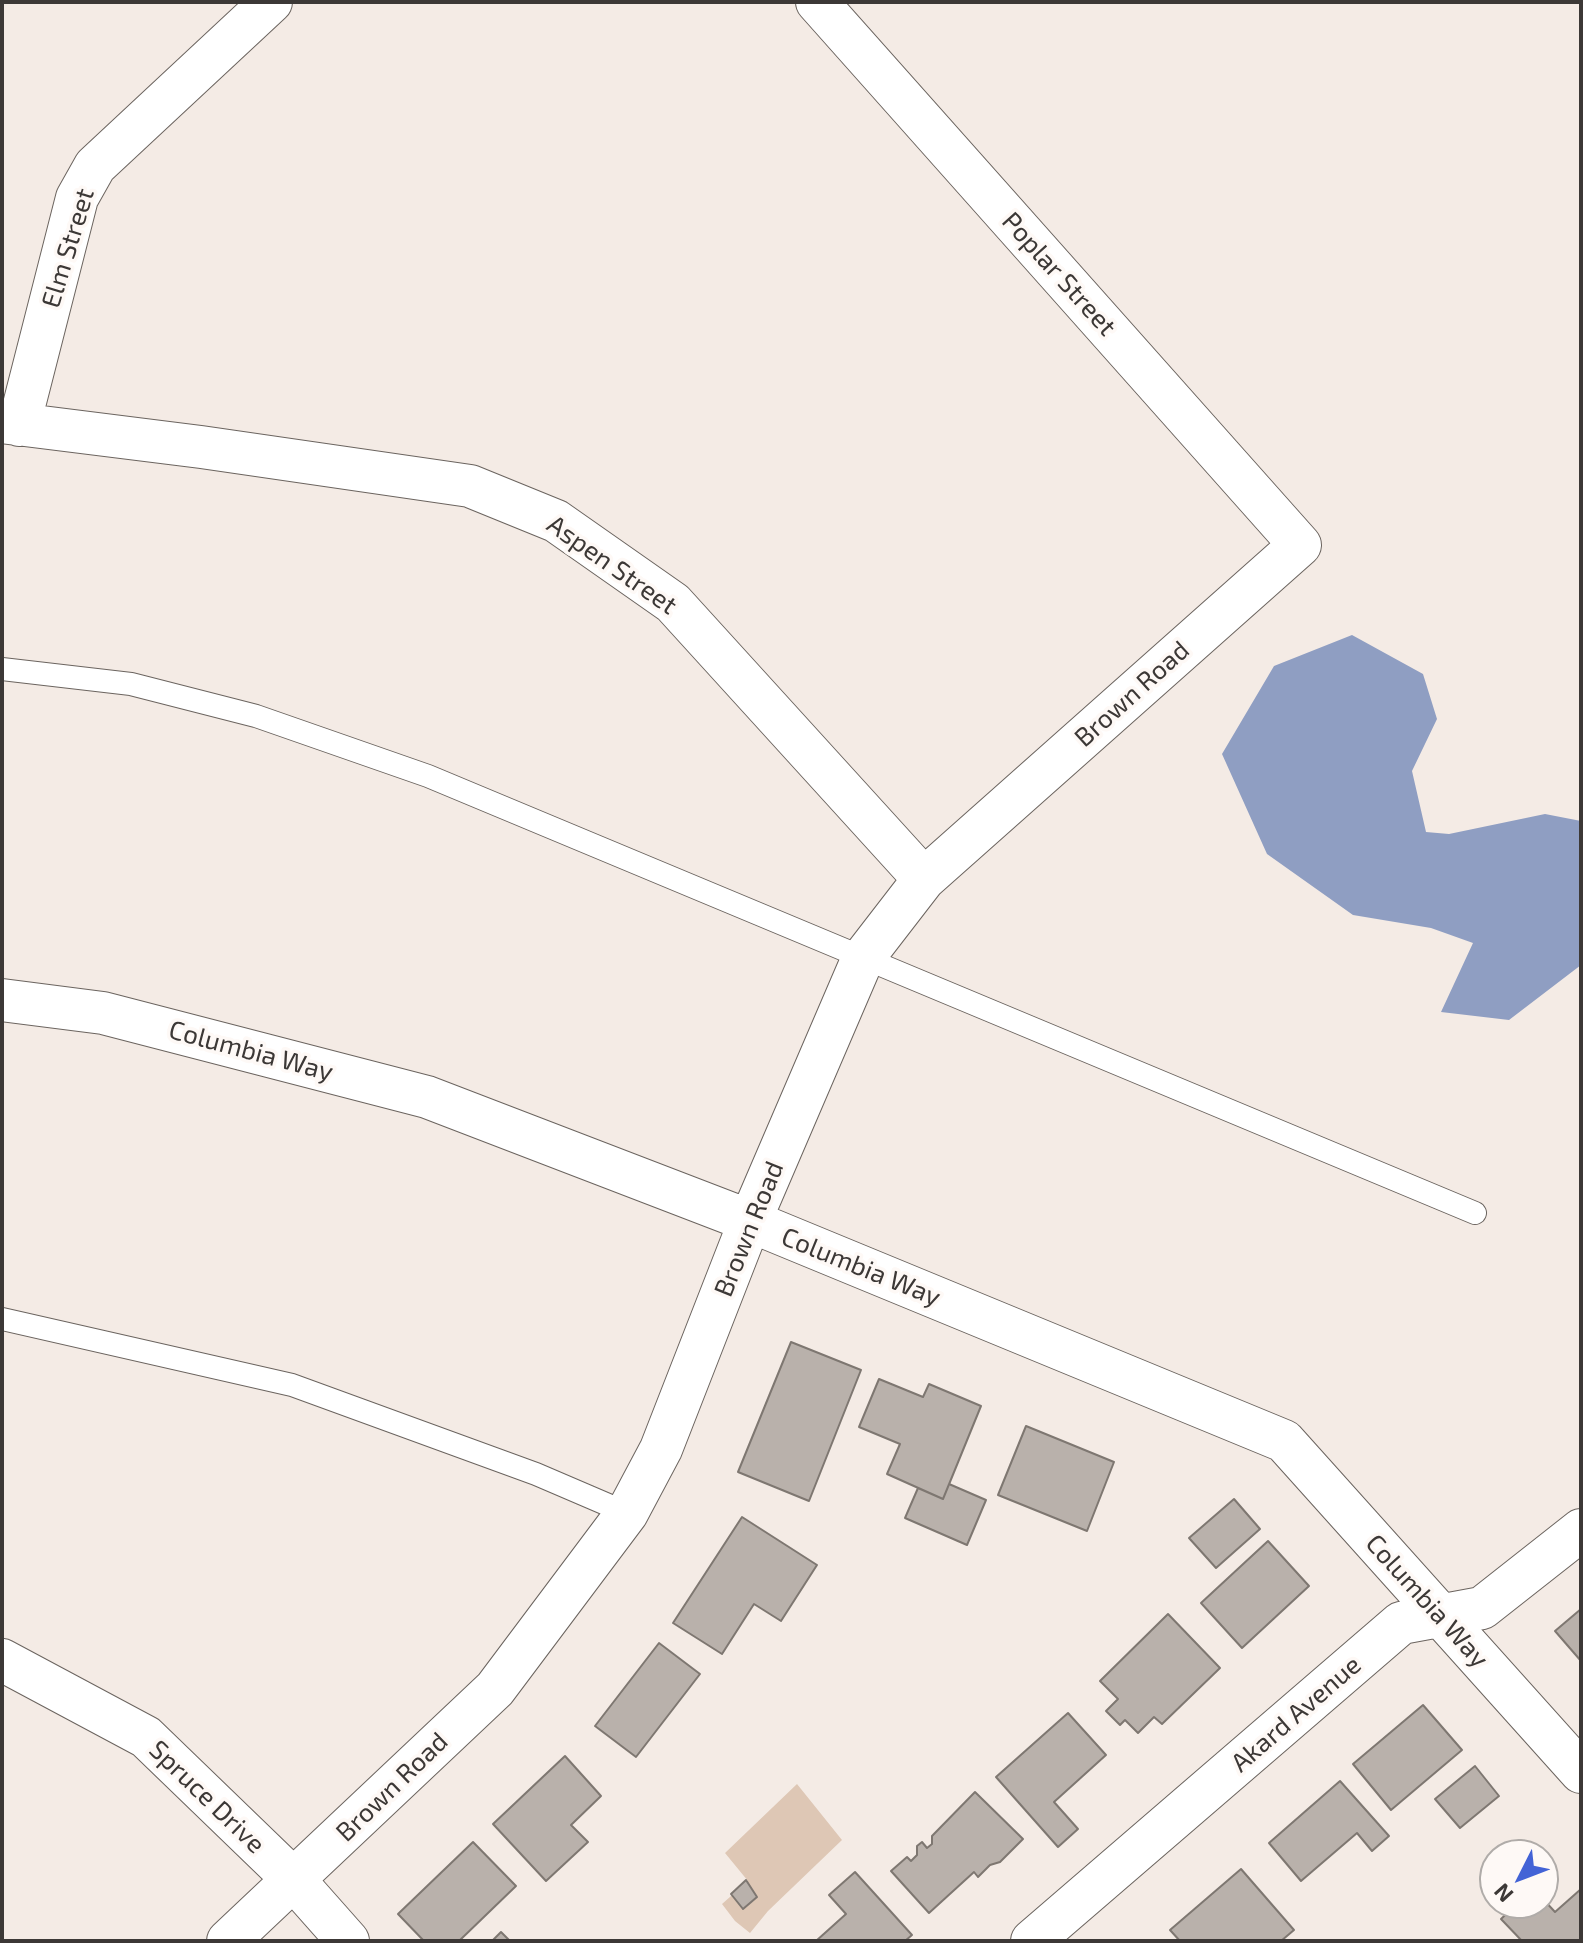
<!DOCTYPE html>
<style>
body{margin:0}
#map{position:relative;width:1583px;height:1943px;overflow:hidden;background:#f4ebe5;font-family:"Exo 2",sans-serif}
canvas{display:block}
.frame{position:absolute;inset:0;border:4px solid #3c3836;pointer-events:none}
.north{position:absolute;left:1479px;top:1839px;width:80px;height:80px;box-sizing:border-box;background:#fef9f6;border:2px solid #b0aca9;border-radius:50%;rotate:228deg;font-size:22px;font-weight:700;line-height:32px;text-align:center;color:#3c3836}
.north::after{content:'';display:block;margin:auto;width:28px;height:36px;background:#4363d6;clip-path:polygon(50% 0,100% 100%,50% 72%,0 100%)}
</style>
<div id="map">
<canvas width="1583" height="1943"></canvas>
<div class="frame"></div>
<div class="north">N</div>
</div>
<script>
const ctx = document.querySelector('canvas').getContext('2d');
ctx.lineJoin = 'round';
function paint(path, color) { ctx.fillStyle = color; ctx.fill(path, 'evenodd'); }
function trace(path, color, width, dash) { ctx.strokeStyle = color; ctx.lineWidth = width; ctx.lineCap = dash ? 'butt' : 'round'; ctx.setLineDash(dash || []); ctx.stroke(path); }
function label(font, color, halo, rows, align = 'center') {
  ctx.font = font + ' "Exo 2",sans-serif'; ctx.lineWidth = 7; ctx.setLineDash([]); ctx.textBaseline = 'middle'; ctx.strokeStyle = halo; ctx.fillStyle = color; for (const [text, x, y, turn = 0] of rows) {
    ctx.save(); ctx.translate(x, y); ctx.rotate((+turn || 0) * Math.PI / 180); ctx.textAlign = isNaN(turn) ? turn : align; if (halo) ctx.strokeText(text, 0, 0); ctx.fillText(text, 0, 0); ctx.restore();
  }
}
const green = new Path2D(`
 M797 1784 842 1840 768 1911 750 1933 735 1921 722 1904 748 1881 725 1853Z`);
const water = new Path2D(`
 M1352 635 1423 674 1437 719 1412 771 1426 832 1449 834 1545 814 1581 821V965L1509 1020 1441 1012 1473 943 1431 928 1353 915 1267 854 1222 754 1274 666Z`);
const building = new Path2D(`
 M791 1342 861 1370 809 1501 738 1472Z
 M879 1379 923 1397 929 1384 981 1406 943 1499 887 1474 900 1444 859 1427Z
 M1026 1426 1114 1462 1087 1531 998 1495Z
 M949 1484 986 1500 967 1545 905 1518 918 1488 943 1499Z
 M1234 1499 1260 1529 1216 1568 1189 1538Z
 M742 1517 817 1565 781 1621 754 1604 722 1654 673 1623Z
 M1268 1541 1309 1586 1242 1648 1201 1603Z
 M1581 1609V1661L1555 1631Z
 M1168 1614 1220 1668 1162 1724 1154 1717 1138 1733 1125 1720 1120 1725 1106 1711 1118 1699 1100 1681Z
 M659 1643 700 1674 636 1757 595 1726Z
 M1423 1705 1462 1750 1391 1810 1353 1764Z
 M1068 1713 1106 1755 1054 1802 1078 1829 1058 1847 996 1777Z
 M565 1756 601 1796 571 1825 588 1842 546 1881 493 1824Z
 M1475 1766 1499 1796 1460 1828 1435 1799Z
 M1340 1781 1389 1836 1372 1851 1357 1833 1301 1881 1269 1843Z
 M975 1792 1023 1839 1000 1862 990 1865 978 1877 974 1872 929 1913 891 1871 907 1857 911 1861 917 1855V1846L922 1842 927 1848 932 1844V1836Z
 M473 1842 516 1886 459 1941H424L398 1914Z
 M1241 1869 1294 1930 1281 1941H1180L1170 1930Z
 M855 1872 912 1935 905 1941H816L846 1914 829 1895Z
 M746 1880 757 1897 743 1909 731 1894Z
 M1581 1889V1941H1522L1501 1919 1518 1903H1543V1899L1555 1912Z
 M501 1932 510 1941H492Z`);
const lane = new Path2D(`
 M2 669 131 684 256 716 428 776 1475 1213
 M2 1319 292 1385 536 1474 627 1513`);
const street = new Path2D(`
 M2 422 201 447 470 486 556 521 673 603 924 879
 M19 425 77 198 95 166 271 2
 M2 1000 103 1013 427 1097 750 1221 1284 1441 1581 1772
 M2 1660 146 1737 294 1880 348 1941
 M228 1941 495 1689 627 1513 661 1449 750 1221 863 958 924 879 1300 545 817 2
 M1032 1941 1401 1623 1482 1608 1581 1530`);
const streetNames = [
 ["Elm Street",68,248,-73],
 ["Poplar Street",1059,274,48],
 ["Aspen Street",612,565,35],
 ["Brown Road",1132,694,-42],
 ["Columbia Way",251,1051,15],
 ["Brown Road",749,1229,-68],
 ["Columbia Way",861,1267,22],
 ["Columbia Way",1427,1601,48],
 ["Akard Avenue",1296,1714,-41],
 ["Brown Road",392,1787,-44],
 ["Spruce Drive",207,1797,44]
];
paint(green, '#dec7b5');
paint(water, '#8f9ec2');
paint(building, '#b9b1ab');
trace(building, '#7e7771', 2);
trace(lane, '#6b645f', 24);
trace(street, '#6b645f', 44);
trace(lane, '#fff', 22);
trace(street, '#fff', 42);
label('26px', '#3c3836', '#fef9f6', streetNames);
</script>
